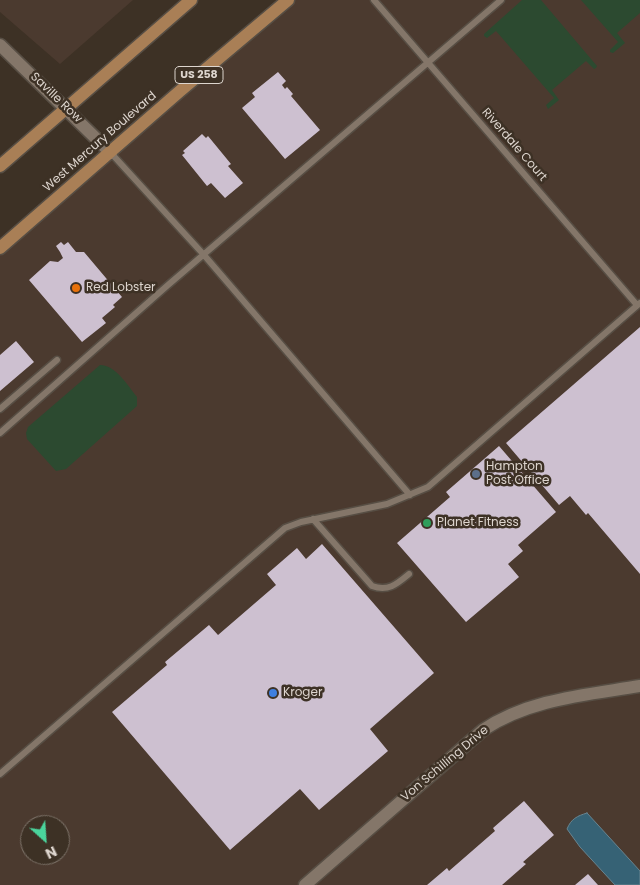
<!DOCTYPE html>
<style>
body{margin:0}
#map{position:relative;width:640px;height:885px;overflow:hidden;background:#3d3125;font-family:Poppins,sans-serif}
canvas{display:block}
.north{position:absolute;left:20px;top:815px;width:50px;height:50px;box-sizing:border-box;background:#3d3125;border:1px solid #7d7369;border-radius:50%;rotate:154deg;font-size:14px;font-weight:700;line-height:20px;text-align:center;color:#ddd5ce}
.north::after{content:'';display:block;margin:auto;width:18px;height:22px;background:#4ad49c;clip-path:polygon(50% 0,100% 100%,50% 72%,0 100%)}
</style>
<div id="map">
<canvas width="640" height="885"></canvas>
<div class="north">N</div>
</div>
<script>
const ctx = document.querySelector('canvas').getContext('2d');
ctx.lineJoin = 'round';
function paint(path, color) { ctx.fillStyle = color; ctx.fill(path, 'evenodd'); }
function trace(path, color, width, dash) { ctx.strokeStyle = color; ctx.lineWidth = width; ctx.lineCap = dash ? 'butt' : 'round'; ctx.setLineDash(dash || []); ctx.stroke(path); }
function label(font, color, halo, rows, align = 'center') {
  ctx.font = font + ' Poppins,sans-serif'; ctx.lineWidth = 5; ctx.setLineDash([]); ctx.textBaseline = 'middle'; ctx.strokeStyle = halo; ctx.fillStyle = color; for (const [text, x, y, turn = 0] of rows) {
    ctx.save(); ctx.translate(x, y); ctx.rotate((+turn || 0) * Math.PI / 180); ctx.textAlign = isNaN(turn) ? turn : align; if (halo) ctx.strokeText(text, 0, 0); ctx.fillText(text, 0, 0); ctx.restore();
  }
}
const commercial = new Path2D(`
 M0 0H133L60 64 0 12Z
 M288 0H640V885H0V250ZM30 825H60V855H30Z`);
const green = new Path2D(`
 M522 0H541L597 66 596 68 594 69 586 61 552 90 559 100 548 109 546 105 554 98 496 31 487 38 484 36V34Z
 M581 0H640V13L617 33 625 43 613 53 610 52V50L618 42Z
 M100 365C116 365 128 386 137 397V406L66 469 56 471 27 439 26 433 28 427Z`);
const water = new Path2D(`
 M587 813 640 871V885H615L580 847 567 829C571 819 577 816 587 813Z`);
const building = new Path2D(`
 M278 72 286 81 282 85 285 89 287 87 293 94 291 96 320 130 285 159 242 108 255 97 252 93Z
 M202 134 206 138 208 136 231 164 228 166 243 183 225 198 211 183 207 186 182 155 185 153 183 151Z
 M61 242 64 245 68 242 76 252H84L122 297 113 305 115 307 102 318 106 323 82 342 29 280 50 261 58 262 63 258 60 252 56 246Z
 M640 327V574L588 513 586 515 570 496 559 505 506 443Z
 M16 341 34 362 0 391V355Z
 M499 446 556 512 518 545 523 551 508 564 519 577 466 622 397 543 450 497 446 492Z
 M322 544 434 673 370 729 388 751 319 810 300 789 230 850 112 712 167 665 165 662 209 625 218 635 276 585 267 574 297 548 306 559Z
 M524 801 554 835 523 862 526 864 502 885H427L447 868 449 871 495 831 493 828Z
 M588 874 598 885H575Z`);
const service = new Path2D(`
 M374 0 637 305
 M111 153 204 255 410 495
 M0 409 57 360
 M0 433 168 285 501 0
 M313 519 372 586C388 592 397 584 409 574
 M0 774 285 528 301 522 387 504 428 487 640 303`);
const minor = new Path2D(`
 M305 885 483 730C529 699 586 695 640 686`);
const tertiary = new Path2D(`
 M0 45 111 153`);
const primary = new Path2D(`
 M0 166 191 0
 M0 248 180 91 288 0`);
const markers = [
 [76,288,5,"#e8710a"],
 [476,474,5,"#5c6f8a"],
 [427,523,5,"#2e9e5b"],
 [273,693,5,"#3f7fe0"]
];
const shields = [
 [199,75,48]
];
const shieldNames = [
 ["US 258",199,75]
];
const streetNames = [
 ["Saville Row",56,98,44],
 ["West Mercury Boulevard",100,142,-41],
 ["Riverdale Court",514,145,49],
 ["Von Schilling Drive",445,764,-40]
];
const poiNames = [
 ["Red Lobster",86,288],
 ["Hampton",486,467],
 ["Post Office",486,481],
 ["Planet Fitness",437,523],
 ["Kroger",283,693]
];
paint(commercial, '#4b3a2f');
paint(green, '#2c4a30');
paint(water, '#366275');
trace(water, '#688490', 1);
paint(building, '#cdc0d0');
trace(service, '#574e44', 9);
trace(minor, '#574e44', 15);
trace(tertiary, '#574e44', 15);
trace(primary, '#574e44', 15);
trace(service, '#847669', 6);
trace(minor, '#847669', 12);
trace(tertiary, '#847669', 12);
trace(primary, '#a97f56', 12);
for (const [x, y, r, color] of markers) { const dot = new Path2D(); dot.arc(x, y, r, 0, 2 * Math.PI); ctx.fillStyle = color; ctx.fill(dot); trace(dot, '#3d3125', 2); }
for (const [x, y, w] of shields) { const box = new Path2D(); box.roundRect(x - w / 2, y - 8.5, w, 17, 4); ctx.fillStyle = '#3d3125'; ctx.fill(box); trace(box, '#ddd5ce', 1); }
label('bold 11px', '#ddd5ce', null, shieldNames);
label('12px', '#ddd5ce', '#3d3125', streetNames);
label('12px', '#ddd5ce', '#3d3125', poiNames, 'left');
</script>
